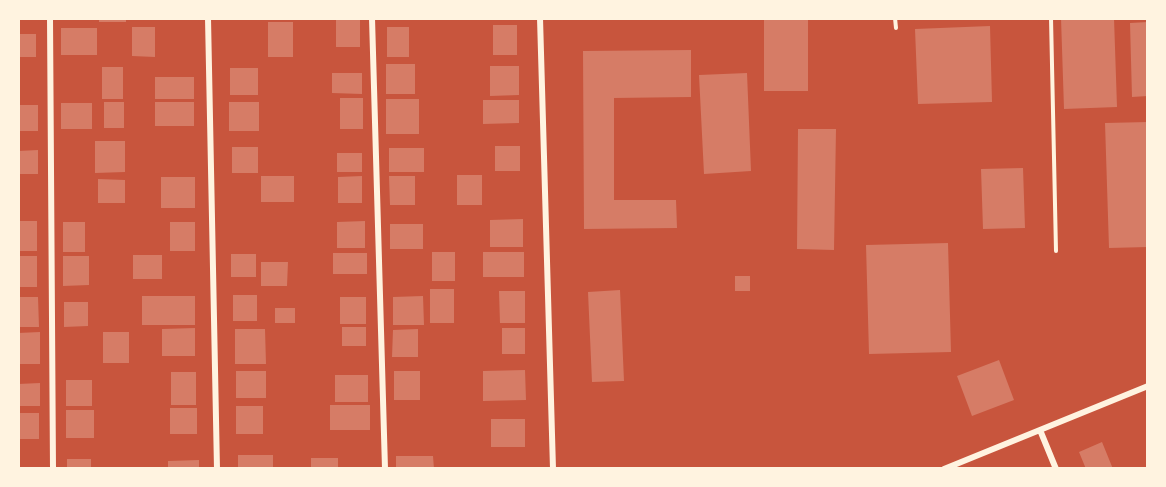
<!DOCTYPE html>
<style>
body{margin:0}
#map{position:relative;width:1166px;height:487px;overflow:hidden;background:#c8553d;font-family:Merriweather,serif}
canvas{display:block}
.frame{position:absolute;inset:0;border:20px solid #fff3e0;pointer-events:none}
</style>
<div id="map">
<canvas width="1166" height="487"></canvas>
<div class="frame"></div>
</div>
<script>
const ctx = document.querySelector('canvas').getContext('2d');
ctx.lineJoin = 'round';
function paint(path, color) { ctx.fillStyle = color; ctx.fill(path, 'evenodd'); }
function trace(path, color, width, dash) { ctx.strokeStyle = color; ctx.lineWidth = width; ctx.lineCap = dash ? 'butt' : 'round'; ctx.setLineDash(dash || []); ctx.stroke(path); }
const building = new Path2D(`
 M99 18H126V22H99Z
 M764 18H808V91H764Z
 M1061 18H1114L1117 107 1064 109Z
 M336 20H360V47H336Z
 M268 22H293V57H268Z
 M1148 22V96L1132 97 1130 23Z
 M493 25H517V55H493Z
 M990 26 992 102 918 104 915 29Z
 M132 27H155V57L132 56Z
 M387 27H409V57H387Z
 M61 28H97V55H61Z
 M18 34H36V57H18Z
 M691 50V97L614 98V200H676L677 228 584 229 583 51Z
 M386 64H415V94H386Z
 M490 66H519V95L490 96Z
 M102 67H123V99H102Z
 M230 68H258V95H230Z
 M332 73H362V94L332 93Z
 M747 73 751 171 704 174 699 75Z
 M155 77H194V99H155Z
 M340 98H363V129H340Z
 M386 99H419V134H386Z
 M483 100H519V123L483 124Z
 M104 102H124V128H104Z
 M155 102H194V126H155Z
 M229 102H259V131H229Z
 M61 103H92V129H61Z
 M18 105H38V131H18Z
 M1148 122V247L1109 248 1105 123Z
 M798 129H836L834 250 797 249Z
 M95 141H125V172L95 173Z
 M495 146H520V171H495Z
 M232 147H258V173H232Z
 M389 148H424V172H389Z
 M38 150V174H18V151Z
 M337 153H362V172H337Z
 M1023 168 1025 228 983 229 981 169Z
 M457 175H482V205H457Z
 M261 176H294V202H261Z
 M362 176V203H338V177Z
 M389 176H415V205H390Z
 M161 177H195V208H161Z
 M98 179 125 180V203H98Z
 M523 219V247H490V220Z
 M18 221H37V251H18Z
 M365 221V248H337V222Z
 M63 222H85V252H63Z
 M170 222H195V251H170Z
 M390 224H423V249H390Z
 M948 243 951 352 869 354 866 245Z
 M432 252H455V281H432Z
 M483 252H524V277H483Z
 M333 253H367V274H333Z
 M231 254H256V277H231Z
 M133 255H162V279H133Z
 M18 256H37V287H18Z
 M63 256H89V285L63 286Z
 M261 262H288L287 286H261Z
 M735 276H750V291H735Z
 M430 289H454V323H430Z
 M620 290 624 381 592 382 588 292Z
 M499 291H525V323H500Z
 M233 295H257V321H233Z
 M142 296H195V325H142Z
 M423 296 424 325H393V297Z
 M18 297H38L39 327H18Z
 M340 297H366V324H340Z
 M64 302H88V326L64 327Z
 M275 308H295V323H275Z
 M342 327H366V346H342Z
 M195 328V356H162V329Z
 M502 328H525V354H502Z
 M235 329H265L266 364H235Z
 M418 329V357H392L393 330Z
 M40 332V364H18V333Z
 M103 332H129V363H103Z
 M999 360 1014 400 972 416 957 376Z
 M525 370 526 400 483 401V371Z
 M236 371H266V398H236Z
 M394 371H420V400H394Z
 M171 372H196V405H171Z
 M335 375H368V402H335Z
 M66 380H92V406H66Z
 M40 383V406H18V384Z
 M330 405H370V430H330Z
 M236 406H263V434H236Z
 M170 408H197V434H170Z
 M66 410H94V438H66Z
 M18 413H39V439H18Z
 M491 419H525V447H491Z
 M1102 442 1113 469H1086L1079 452Z
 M238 455H273V469H238Z
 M396 456H433L434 469H396Z
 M311 458H338V469H311Z
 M67 459H91V469H67Z
 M199 460V469H168V461Z`);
const service = new Path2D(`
 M895 18 896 28
 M1051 18 1056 251`);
const minor = new Path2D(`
 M50 18 53 469
 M208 18 217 469
 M372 18 385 469
 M540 18 553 469
 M1040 430 1056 469
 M944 469 1148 386`);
paint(building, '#d67c66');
trace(service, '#fff3e0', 4);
trace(minor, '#fff3e0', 6);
</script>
